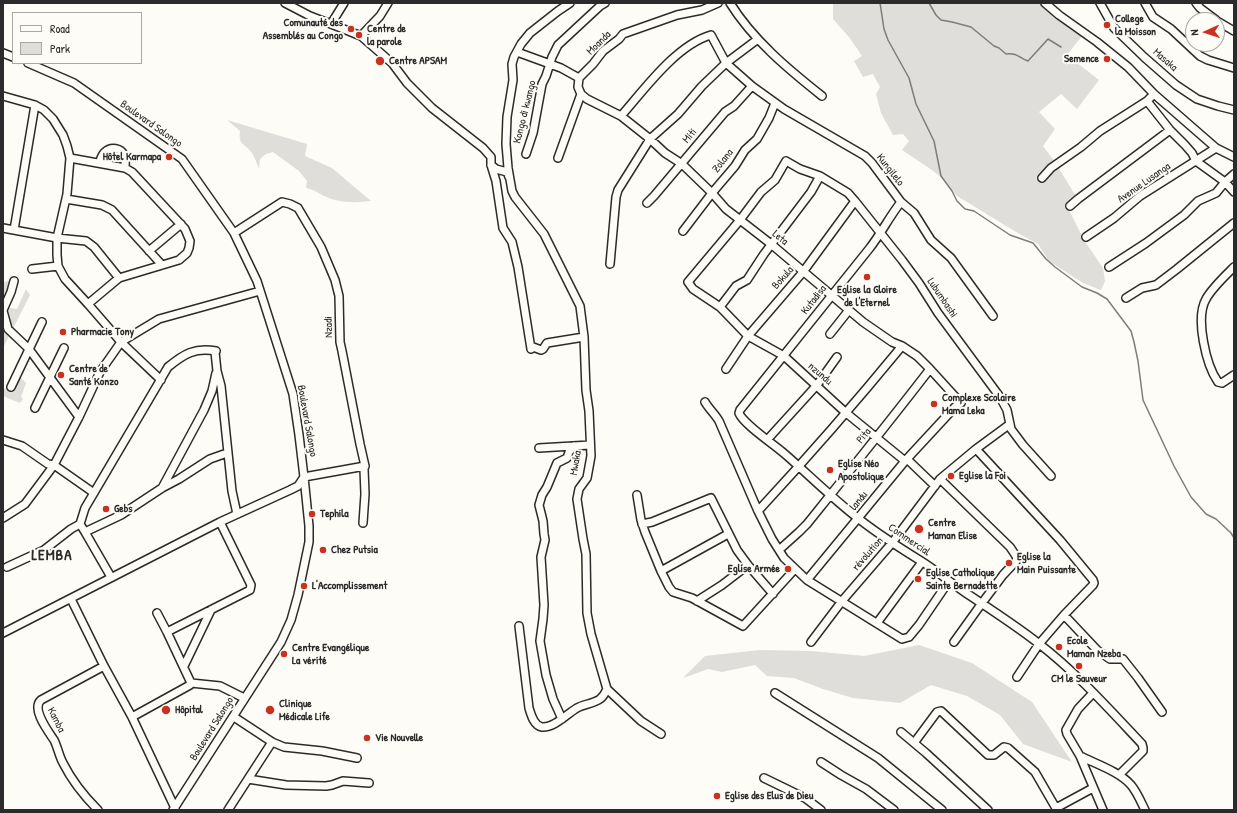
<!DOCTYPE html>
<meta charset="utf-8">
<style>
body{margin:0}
#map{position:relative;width:1237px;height:813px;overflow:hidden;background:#fdfcf7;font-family:"Patrick Hand",sans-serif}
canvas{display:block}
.frame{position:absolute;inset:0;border:4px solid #2b2b2b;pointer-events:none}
.legend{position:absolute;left:12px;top:12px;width:130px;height:52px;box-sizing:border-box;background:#fdfcf7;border:1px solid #a9a8a5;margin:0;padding:5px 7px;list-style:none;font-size:12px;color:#2b2b2b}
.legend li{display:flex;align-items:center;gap:8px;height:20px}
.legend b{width:20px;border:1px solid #a9a8a5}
.north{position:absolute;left:1185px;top:12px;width:40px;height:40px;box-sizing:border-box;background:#fdfcf7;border:1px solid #a9a8a5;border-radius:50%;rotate:267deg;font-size:11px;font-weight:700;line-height:16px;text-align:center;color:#2b2b2b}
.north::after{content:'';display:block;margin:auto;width:14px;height:18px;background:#c8321e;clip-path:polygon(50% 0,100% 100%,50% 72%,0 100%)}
</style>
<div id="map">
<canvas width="1237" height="813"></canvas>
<div class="frame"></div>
<ul class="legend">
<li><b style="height:5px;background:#fdfcf7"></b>Road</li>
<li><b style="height:11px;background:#dfdeda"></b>Park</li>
</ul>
<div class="north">N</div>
</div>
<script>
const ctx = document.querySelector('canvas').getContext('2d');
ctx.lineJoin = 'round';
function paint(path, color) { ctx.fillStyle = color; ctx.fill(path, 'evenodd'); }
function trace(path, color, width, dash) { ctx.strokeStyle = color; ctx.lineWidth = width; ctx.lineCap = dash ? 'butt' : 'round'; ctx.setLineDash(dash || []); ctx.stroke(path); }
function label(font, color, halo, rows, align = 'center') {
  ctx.font = font + ' "Patrick Hand",sans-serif'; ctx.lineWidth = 4; ctx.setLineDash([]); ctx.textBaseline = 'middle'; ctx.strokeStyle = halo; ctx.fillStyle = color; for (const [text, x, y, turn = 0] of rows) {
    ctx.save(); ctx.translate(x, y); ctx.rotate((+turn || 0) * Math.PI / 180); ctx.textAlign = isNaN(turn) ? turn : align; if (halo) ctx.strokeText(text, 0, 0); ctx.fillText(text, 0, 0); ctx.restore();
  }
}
const green = new Path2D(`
 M833 3H1040L1082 36 1067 55 1099 80 1077 109 1061 94 1039 112 1055 129 1043 146 1055 162 1077 198 1067 206 1084 240 1103 268 1105 281 1101 290 1083 283 1049 261 1038 244 1016 232 957 196 943 179 932 170 902 150 909 141 903 134 893 135 881 113 876 94 880 87 873 74 863 77 854 61 862 56 849 37 833 19Z
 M227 120 307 144 305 156 332 168 371 201C355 203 339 203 324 196 317 192 314 190 306 188L307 181 299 171 273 152 266 154 260 159 259 169C257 164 255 158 252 153 245 143 238 146 240 131Z
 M12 281 5 299 10 308 17 309 26 289 30 295 3 348V282Z
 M20 377 26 383 21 397 23 399 20 403 5 397 3 395V388L13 391Z
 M919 645 972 663 1032 702 1072 762 1023 744 1000 715 967 696 931 685 900 703 853 698 823 689 794 678 767 676 755 665 722 672 708 669 683 678 705 656 760 650 811 651 864 656Z`);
const stream = new Path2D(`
 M880 3 884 29 888 40 909 78 916 104 934 141 941 176 952 191 957 201 965 209 974 211 1010 235 1033 243 1046 259 1055 267 1082 287 1097 293 1107 299 1131 331 1134 342 1138 361 1143 400 1174 466 1191 497 1206 514 1216 519 1231 533 1234 538
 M929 3 936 15 941 20 952 22 971 27 994 46 999 48 1006 54C1019 53 1017 57 1028 61L1048 39 1061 47`);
const minor = new Path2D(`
 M285 3 310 16 331 24 361 36 392 63 407 83 432 108 483 148 491 157V165L496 181 503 228 512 242 518 267 531 349 533 347 541 350 543 349 547 343 584 337
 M570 3 558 11 530 33 521 44 514 57 512 64 513 80 507 117 506 144 508 168 512 191 515 197 544 234 580 306 584 337 586 390 589 411 591 456 587 478 579 489 577 499 583 539 586 554 587 613 591 634 607 689 641 721 661 734
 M730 3C753 40 788 69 822 96
 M1045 3 1059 15 1097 42 1128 67 1154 94 1216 148 1234 157
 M1100 3 1114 28 1144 57 1176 85 1197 99 1218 106 1234 110
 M1145 3 1153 17 1171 29 1200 56 1208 60 1234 68
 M1196 3 1200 8 1216 20
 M1217 21 1234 31
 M331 24 344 3
 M361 36 380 16 388 3
 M517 52 561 68 579 78
 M3 53 13 57
 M28 63 74 83 182 159 234 233 257 281 293 394 299 435 304 477 309 526V542L298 595 291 620 281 642 173 810
 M581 94 587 99 621 116 650 139 665 153 682 164 712 193 726 209 771 244 863 322 892 342 902 346 917 356 930 369 961 403 955 407 905 461 807 580
 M3 96 35 105 44 110 53 119 63 135 67 146 70 158 67 194 57 238V255L58 266 65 279 88 304 121 342 161 380
 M1147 101 1170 130 1185 145 1192 153 1196 161 1225 182 1234 192
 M621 116C644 90 676 45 711 35L726 63 752 86 784 109 865 156 872 163 901 202 914 213 931 240 951 258 993 316
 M526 154 533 133 542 84 546 76 552 57 558 45 600 6 605 3
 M70 158 125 168 132 172 185 229 190 241 189 248 187 253 179 260 119 278 88 304
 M558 158 581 94 578 87 579 78 593 64 603 51 619 39 623 34 677 15 702 10 718 3
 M99 163C101 159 102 154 105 152 111 146 121 148 124 155 126 159 125 164 125 168
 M491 165 496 169 507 172 509 177
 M1042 178 1051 168 1081 147 1100 131 1147 101 1154 94
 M66 199 102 205 112 210 162 265
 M901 202C889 217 881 234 869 249L740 410 739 413C743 424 775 445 786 455 810 476 833 499 859 519 878 534 900 548 921 561 937 571 951 583 966 593 990 609 1015 625 1038 643 1076 672 1109 709 1142 744L1143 748V751L1119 775
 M647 203 654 196 725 112 734 106 752 86
 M1070 206 1078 199 1170 130
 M3 228 57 238 86 241 94 247 119 278
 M14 230 35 105
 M683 231 712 193 735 166 745 150 757 139 769 118 775 103
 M1086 237 1114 218 1140 196 1216 148
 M149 251 181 224
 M610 264 616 197 618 190 650 139 678 114 702 86 726 63 758 39
 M1109 267 1146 243 1184 215 1198 201 1216 193 1225 182 1234 174
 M1234 267C1225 276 1212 288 1206 299 1195 318 1206 365 1218 382L1222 383 1234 375
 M32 269 58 266
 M1126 298 1142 288 1156 285 1177 269 1234 223
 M720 307 736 286 747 280 764 254 811 192 820 176
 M3 310 11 292 14 281
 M3 311 8 329 29 349 79 417
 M830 334 849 310
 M726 369 748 336 803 272 855 201
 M11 387 42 322
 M705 402C709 409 715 414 719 421L758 511 772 539 784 558 807 580 902 639 909 637 919 625 949 581
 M35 408 64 348
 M3 440 22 446 48 464 54 465 94 493
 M767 440 817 385 837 357
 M539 448 590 445
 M976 449 1060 540 1093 580 1094 583 1093 585 1064 615 1039 644 1017 677
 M940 479 1010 547 1016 556 1017 560 1003 575 982 603 954 642
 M935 486 908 460 905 461 845 412 784 356 748 336 720 307 693 289 688 282 740 220 761 192 775 180 786 161 800 169 820 176 848 193 855 201 902 260 919 283 938 313 1000 397 1007 410 1011 429 1023 445 1051 476
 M162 488 204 410 212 391 216 373
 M637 495 641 520 645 532 661 571 669 587 673 592 692 598 743 626 795 569
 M758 511C808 457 856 402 902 346
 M3 518 25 504 54 465 79 417 100 372 121 342 159 319 260 291
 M363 523 365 494 364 469 365 466
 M80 524 85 508 168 367C184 354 195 347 216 351L215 352 217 371 221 386 232 491 237 514
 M642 524 652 522 711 498 737 550 748 565 773 594
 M85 532 111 577
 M779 550 799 532 807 524C848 473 890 421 930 369
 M7 567 44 550 71 529 80 524 85 532 121 515 162 488 179 479 210 459 227 453
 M661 571 728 534
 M71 599 104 666 132 717 175 808
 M697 601 722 585 748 565
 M1064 615 1097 650 1110 659H1123L1138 678 1162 712
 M877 623 922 562
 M519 626 529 708C531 715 534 726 542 727 554 728 567 714 577 708 584 704 593 704 600 699 604 696 605 693 607 689
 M167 632 250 590 251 585 220 522
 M3 633 220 522 290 490 298 486 304 477 365 466 360 444 342 351 340 342 339 296 335 280 321 247 298 208 290 204 282 202 234 233
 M811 642 842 601 892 543 940 479 976 449 1010 424
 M184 666 211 610
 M191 683 220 686 244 698
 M775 693 878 758 942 810
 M1093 693 1078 709 1066 730 1067 734 1080 756 1103 810
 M132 717 190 685 191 683 167 632 157 613
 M562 719 553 699 546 675 540 641 543 619 544 605 541 557 545 540 544 534 543 521 539 505 542 495 547 487 557 463 567 458 569 452 574 446
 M901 732 926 753 988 810
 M272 742 284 747 322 751 357 758
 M914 743 937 712 941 711 988 755H994L1004 747 1008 748 1035 772 1057 810
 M1080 756C1096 764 1120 772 1131 785 1137 792 1141 802 1145 810
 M821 762 841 775 866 789 894 810
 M764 778 805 798 821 810
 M248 779 286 785 326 786 332 785 343 781 369 783
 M1056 808 1093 788
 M98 810C84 796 72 781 63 763 59 756 58 748 54 740 48 731 31 709 41 700L104 666
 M228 810 272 742 234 717`);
const markers = [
 [1107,25,4,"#c8321e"],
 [351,29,4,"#c8321e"],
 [359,35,4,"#c8321e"],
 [1107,59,4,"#c8321e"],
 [380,61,5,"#c8321e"],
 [169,157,4,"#c8321e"],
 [867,277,4,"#c8321e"],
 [63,332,4,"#c8321e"],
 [61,375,4,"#c8321e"],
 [934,404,4,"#c8321e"],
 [830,470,4,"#c8321e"],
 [951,476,4,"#c8321e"],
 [106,509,4,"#c8321e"],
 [312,514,4,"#c8321e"],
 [919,529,5,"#c8321e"],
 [323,550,4,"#c8321e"],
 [1009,563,4,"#c8321e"],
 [788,569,4,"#c8321e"],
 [918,579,4,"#c8321e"],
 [304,586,4,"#c8321e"],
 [1059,647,4,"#c8321e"],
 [284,654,4,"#c8321e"],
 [1079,666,4,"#c8321e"],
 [166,710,5,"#c8321e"],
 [270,710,5,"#c8321e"],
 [367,738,4,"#c8321e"],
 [717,796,4,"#c8321e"]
];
const poiNames = [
 ["College",1115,19],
 ["la Moisson",1115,32],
 ["Comunauté des",343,23,"right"],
 ["Assemblés au Congo",343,36,"right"],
 ["Centre de",367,29],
 ["la parole",367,42],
 ["Semence",1099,59,"right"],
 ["Centre APSAM",389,61],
 ["Hôtel Karmapa",161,157,"right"],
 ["Eglise la Gloire",867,290,"center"],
 ["de l'Eternel",867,303,"center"],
 ["Pharmacie Tony",71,332],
 ["Centre de",69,369],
 ["Santé Konzo",69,382],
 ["Complexe Scolaire",942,398],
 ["Mama Leka",942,411],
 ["Eglise Néo",838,464],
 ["Apostolique",838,477],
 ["Eglise la Foi",959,476],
 ["Gebs",114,509],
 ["Tephila",320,514],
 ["Centre",928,523],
 ["Maman Elise",928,536],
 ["Chez Putsia",331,550],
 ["Eglise la",1017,557],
 ["Main Puissante",1017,570],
 ["Eglise Armée",780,569,"right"],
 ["Eglise Catholique",926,573],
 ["Sainte Bernadette",926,586],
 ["L'Accomplissement",312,586],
 ["Ecole",1067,641],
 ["Maman Nzeba",1067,654],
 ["Centre Evangélique",292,648],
 ["La vérité",292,661],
 ["CM le Sauveur",1079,679,"center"],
 ["Clinique",279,704],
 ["Médicale Life",279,717],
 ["Hôpital",175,710],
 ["Vie Nouvelle",375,738],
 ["Eglise des Elus de Dieu",725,796]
];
const streetNames = [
 ["Moanda",599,43,-45],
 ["Masaka",1165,60,41],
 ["Kongo di kwango",525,112,-76],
 ["Boulevard Salongo",151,124,35],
 ["Miti",690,136,-50],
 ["Zolana",723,161,-52],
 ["Kungilelo",890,170,52],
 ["Avenue Lusanga",1144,183,-35],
 ["Leta",780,238,39],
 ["Bokula",783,278,-49],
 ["Lubumbashi",942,298,56],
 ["Kutadisa",814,300,-52],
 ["Nzadi",329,327,-92],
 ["nzundu",820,374,41],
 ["Boulevard Salongo",307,421,80],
 ["Pita",864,436,-50],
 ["Mwaka",576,463,-80],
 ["landu",859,501,-51],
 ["Commercial",909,540,34],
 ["révolution",868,554,-49],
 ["Kamba",56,720,63],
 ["Boulevard Salongo",212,729,-58]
];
const districtNames = [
 ["LEMBA",52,556]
];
paint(green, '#dfdeda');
trace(stream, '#7e7d7b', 1.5);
trace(minor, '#2b2b2b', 10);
trace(minor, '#fdfcf7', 7);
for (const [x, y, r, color] of markers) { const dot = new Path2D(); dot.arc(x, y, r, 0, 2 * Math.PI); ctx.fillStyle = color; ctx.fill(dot); trace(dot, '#fdfcf7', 1.5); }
label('bold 11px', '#2b2b2b', '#fdfcf7', poiNames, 'left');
label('11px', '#2b2b2b', '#fdfcf7', streetNames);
ctx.letterSpacing = '1px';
label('bold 15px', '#2b2b2b', '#fdfcf7', districtNames);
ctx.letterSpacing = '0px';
</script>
